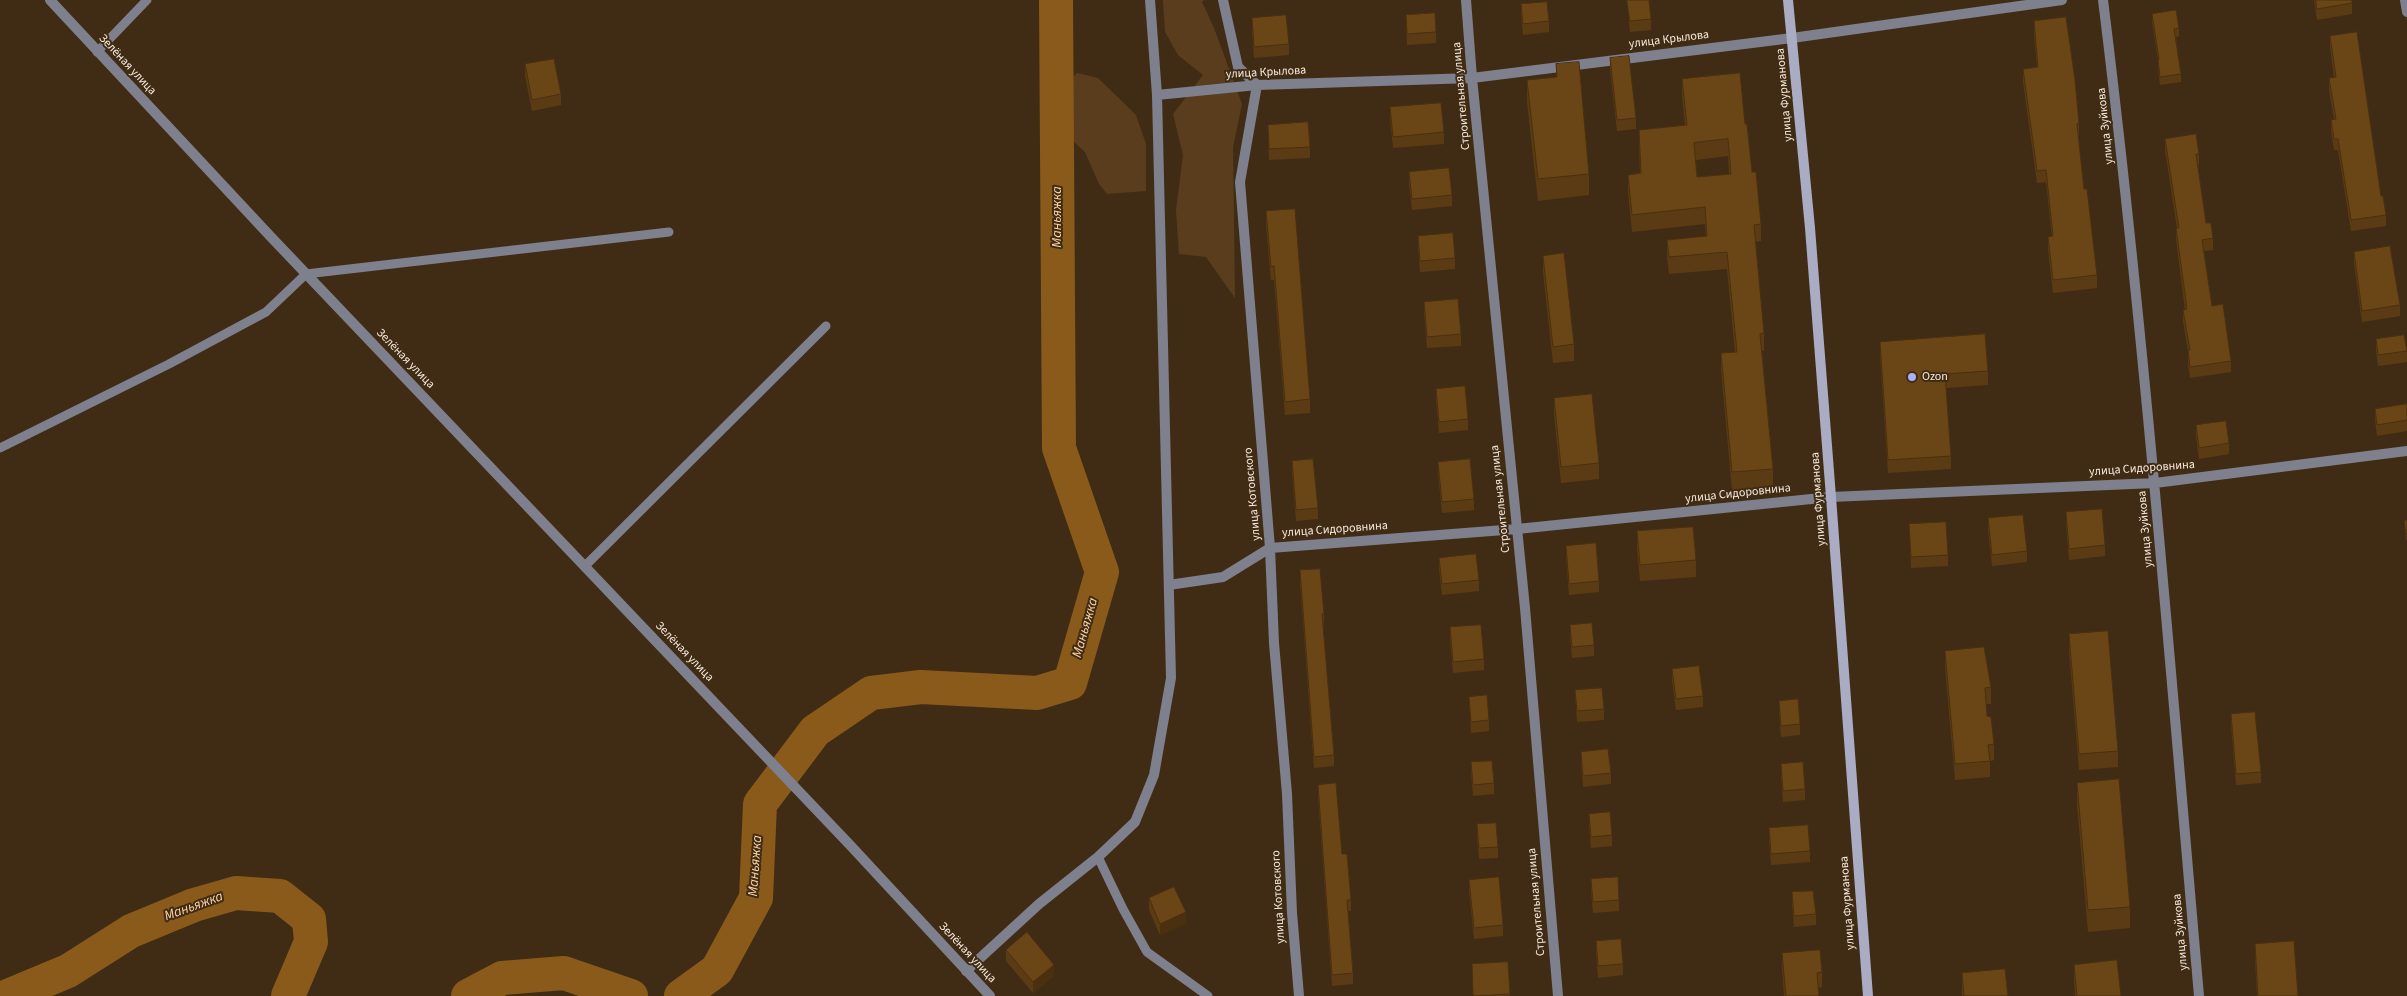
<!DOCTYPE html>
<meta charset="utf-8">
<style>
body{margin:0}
canvas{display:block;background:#402c15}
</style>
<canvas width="2407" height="996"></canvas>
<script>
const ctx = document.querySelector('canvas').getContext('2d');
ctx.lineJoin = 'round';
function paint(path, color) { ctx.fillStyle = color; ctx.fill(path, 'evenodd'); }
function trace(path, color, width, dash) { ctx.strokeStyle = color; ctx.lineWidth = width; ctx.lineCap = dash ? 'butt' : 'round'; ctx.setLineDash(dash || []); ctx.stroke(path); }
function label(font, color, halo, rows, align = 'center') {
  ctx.font = font + ' "Source Sans 3",sans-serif'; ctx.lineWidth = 4; ctx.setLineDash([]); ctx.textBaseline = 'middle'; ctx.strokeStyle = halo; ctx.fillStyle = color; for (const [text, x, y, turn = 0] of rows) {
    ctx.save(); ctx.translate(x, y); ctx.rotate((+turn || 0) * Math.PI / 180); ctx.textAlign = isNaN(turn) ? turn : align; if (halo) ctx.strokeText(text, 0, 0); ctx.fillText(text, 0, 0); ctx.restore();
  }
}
const green = new Path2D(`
 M1163 0H1204L1202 2 1214 28 1242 104 1233 147 1235 298 1206 257 1179 254 1176 210 1183 155 1173 114 1203 75 1178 55 1165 32Z
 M1077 73 1098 78 1136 115 1146 144V191L1107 194 1099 184 1085 152 1063 132 1065 85Z`);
const river = new Path2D(`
 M8 996 68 971 131 931 194 905 236 893 280 896 309 919 311 942 288 996
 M468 996 502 978 564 973 631 996
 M681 996 717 970 756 898 760 804 815 731 871 693 921 687 1037 693 1070 683 1102 572 1059 448 1056 0`);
const service = new Path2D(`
 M97 52 147 0
 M0 448 169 364 266 312 306 274 669 232
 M585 566 826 326
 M1098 857 1123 909 1147 952 1208 996`);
const minor = new Path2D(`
 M1223 0 1238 67 1257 85 1240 182 1270 548 1274 643 1287 794 1292 913 1299 996
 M1466 0 1472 78 1525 608 1558 996
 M2103 0C2144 331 2170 664 2199 996
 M2405 0 2407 12
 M1157 95 1257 85 1472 78 1792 38 2062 0
 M1169 585 1223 577 1270 548 1517 529 1831 497 2155 483 2407 451
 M966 971 1039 904 1098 857 1135 822 1154 775 1171 678 1157 95 1150 0`);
const tertiary = new Path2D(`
 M50 0 271 237 850 845 990 996`);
const secondary = new Path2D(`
 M1788 0 1810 228 1831 497 1868 996`);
const wall = new Path2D(`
 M1627 0H1649L1651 19V30L1630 32Z
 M2314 0H2352V14L2317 20Z
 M1521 4 1549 21V32L1523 35 1521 15Z
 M2152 14 2179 28V36L2176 37 2181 74V82L2160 85 2158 67V59L2152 22Z
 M1406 15 1436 32V43L1407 45Z
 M1252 18 1289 44V55L1254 58 1252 29Z
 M2034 21 2079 123V136H2078L2084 189 2097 275V288L2053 293 2048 250V237H2052L2046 182 2037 183 2023 82V69L2037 67 2034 34Z
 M2330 36 2381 196 2386 215V226L2351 231 2338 150H2334L2331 131V120L2334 119 2329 90V78H2334L2330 47Z
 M1610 58 1636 118V129L1617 131 1610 69Z
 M525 64 561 94V105L532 111 525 76Z
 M1556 64 1589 174V195L1538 201 1527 102V80L1556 77Z
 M1682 79 1745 124 1752 172 1761 224V241L1755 242 1764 333V351H1762L1773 469V486L1732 490 1721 370V353L1735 352 1727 269 1669 274 1667 257V240L1706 236 1705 224 1632 232 1628 192V175L1640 173 1639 147V130L1685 125 1682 96ZM1728 156 1729 174 1697 177 1696 160Z
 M1390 107 1444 132V144L1393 148 1390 118Z
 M1268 125 1310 147V158L1269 160Z
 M2165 139 2199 154V165H2198L2206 223 2213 238V250L2204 251 2212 306 2231 361V372L2190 378 2188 362V351L2183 321V310H2185L2176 239V228H2177L2165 150Z
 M1409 172 1452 195V206L1412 210 1409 183Z
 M1266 211 1310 399V413L1285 415 1274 280H1271L1266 224Z
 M1418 236 1455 258V269L1420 272 1418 247Z
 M2354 252 2400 305V316L2362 322 2354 263Z
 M1543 256 1574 344V361L1553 363 1543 272Z
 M1424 302 1461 334V346L1427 348 1424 313Z
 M2376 339 2407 351V362L2378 366 2376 350Z
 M1880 342 1988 371V385L1946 388 1951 456V469L1888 473 1880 356Z
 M1436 389 1468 419V430L1439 433 1436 400Z
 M1554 398 1599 463V479L1561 483 1554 415Z
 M2407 404V431L2377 436 2375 420V409Z
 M2196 425 2229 443V454L2199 459 2196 436Z
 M1292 461 1318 508V519L1296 521 1292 472Z
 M1438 462 1474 499V510L1442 513 1438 473Z
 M2066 512 2105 545V556L2069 560 2066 524Z
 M1988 518 2027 551V562L1992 566 1988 529Z
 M2407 520V540H2406L2404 521Z
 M1909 524 1948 555V566L1911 568Z
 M1637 531 1696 560V577L1640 581 1637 548Z
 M1566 546 1599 581V592L1569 595 1566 557Z
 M1439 558 1479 580V591L1442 595 1439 569Z
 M1300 570 1324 614V625H1323L1334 755V766L1314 768 1300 582Z
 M1570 625 1594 645V656L1572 658 1570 636Z
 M1450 627 1484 659V670L1453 673 1450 639Z
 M2069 634 2118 751V767L2079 770 2069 651Z
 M1945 651 1991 687V704H1986L1987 716 1994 744V760L1990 761V777L1955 780 1945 667Z
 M1672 669 1703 696V707L1676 710 1672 680Z
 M1575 690 1604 709V720L1577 722Z
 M1469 697 1489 720V731L1471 733Z
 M1779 701 1800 724V735L1781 737 1779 712Z
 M2231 714 2261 772V783L2236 785 2231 725Z
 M1581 752 1611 773V784L1583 787 1581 763Z
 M1471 762 1494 783V794L1473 796 1471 773Z
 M1781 764 1805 789V800L1783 802 1781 775Z
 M2077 783 2130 907V928L2088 932 2077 804Z
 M1318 785 1342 854 1351 900V911H1348L1353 973V984L1332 986 1318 796Z
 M1589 814 1612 835V846L1591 848 1589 825Z
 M1477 824 1498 847V858L1479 859 1477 836Z
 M1769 828 1810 851V862L1771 865 1769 839Z
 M1591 879 1619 900V911L1593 913 1591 890Z
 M1469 880 1503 925V936L1474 939 1469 891Z
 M1792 892 1816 914V925L1794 927 1792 904Z
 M1149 898 1186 923 1160 935 1149 910Z
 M1596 941 1623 964V975L1598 978 1596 952Z
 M2255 944 2298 996H2257L2255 960Z
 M1006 950 1054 976 1033 993 1006 961Z
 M1782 953 1822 972V987L1819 988V996H1784L1782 969Z
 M1508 962 1510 996H1473L1472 964Z
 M2074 965 2121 996H2075L2074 981Z
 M1962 973 2008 996H1962Z`);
const shadedWall = new Path2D(`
 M1186 912V923L1160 935V924Z
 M1054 965V976L1033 993V982Z`);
const building = new Path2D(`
 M1627 0H1649L1651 19 1630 21Z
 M2316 0H2352V3L2317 9Z
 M1547 2 1549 21 1523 24 1521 4Z
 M2176 10 2179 28 2174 29 2181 74 2160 77 2158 59H2159L2152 14Z
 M1435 13 1436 32 1407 34 1406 15Z
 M1286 15 1289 44 1254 47 1252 18Z
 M2066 17 2075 80 2079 123 2077 124 2084 189H2087L2097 275 2053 280 2048 237 2053 236 2046 170 2037 171 2023 69 2038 67 2034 21Z
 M2357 32 2381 196H2383L2386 215 2351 220 2338 139H2334L2331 120 2336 119 2329 78 2336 77 2330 36Z
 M1629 56 1636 118 1617 120 1610 58Z
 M554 59 561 94 532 100 525 64Z
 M1579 62 1589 174 1538 179 1527 80 1557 77 1556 64Z
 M1740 73 1745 124H1747L1752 172H1756L1761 224 1754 225 1764 333 1760 334 1773 469 1732 472 1721 353 1737 352 1727 252 1669 257 1667 240 1707 236 1705 207 1632 215 1628 175 1641 173 1639 130 1687 125 1682 79ZM1728 139 1731 174 1697 177 1694 143Z
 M1441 103 1444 132 1393 137 1390 107Z
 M1308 122 1310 147 1269 149 1268 125Z
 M2196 134 2199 154H2196L2206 223H2211L2213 238 2202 240 2212 306 2223 304 2231 361 2190 367 2188 351 2190 350 2183 310 2187 309 2176 228H2179L2165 139Z
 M1449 168 1452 195 1412 199 1409 172Z
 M1295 209 1310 399 1285 402 1274 266 1271 267 1266 211Z
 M1453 233 1455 258 1420 261 1418 236Z
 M2390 246 2400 305 2362 311 2354 252Z
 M1564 253 1574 344 1553 347 1543 256Z
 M1458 299 1461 334 1427 337 1424 302Z
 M1985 334 1988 371 1945 374 1951 456 1888 460 1880 342Z
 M2404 335 2407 351 2378 355 2376 339Z
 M1465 386 1468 419 1439 422 1436 389Z
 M1592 394 1599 463 1561 467 1554 398Z
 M2407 404V420L2377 425 2375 409Z
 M2226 421 2229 443 2199 448 2196 425Z
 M1313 459 1318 508 1296 510 1292 461Z
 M1470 459 1474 499 1442 502 1438 462Z
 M2102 509 2105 545 2069 549 2066 512Z
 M2023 515 2027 551 1992 555 1988 518Z
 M2407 520V534L2406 535 2404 521Z
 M1946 522 1948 555 1911 557 1909 524Z
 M1693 527 1696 560 1640 565 1637 531Z
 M1596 543 1599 581 1569 584 1566 546Z
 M1476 554 1479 580 1442 584 1439 558Z
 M1320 569 1324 614H1322L1334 755 1314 757 1300 570Z
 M1592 623 1594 645 1572 647 1570 625Z
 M1481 625 1484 659 1453 662 1450 627Z
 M2108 631 2118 751 2079 754 2069 634Z
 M1984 647 1991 687 1985 688 1987 716 1991 717 1994 744 1988 745 1990 761 1955 764 1945 651Z
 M1699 666 1703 696 1676 699 1672 669Z
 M1602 688 1604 709 1577 711 1575 690Z
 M1487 695 1489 720 1471 722 1469 697Z
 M1798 699 1800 724 1781 726 1779 701Z
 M2255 712 2261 772 2236 774 2231 714Z
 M1608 749 1611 773 1583 776 1581 752Z
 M1492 761 1494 783 1473 785 1471 762Z
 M1803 762 1805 789 1783 791 1781 764Z
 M2119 779 2130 907 2088 910 2077 783Z
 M1336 783 1342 854H1347L1351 900H1347L1353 973 1332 975 1318 785Z
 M1610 812 1612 835 1591 837 1589 814Z
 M1496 823 1498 847 1479 848 1477 824Z
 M1808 825 1810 851 1771 854 1769 828Z
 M1499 877 1503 925 1474 928 1469 880Z
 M1618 877 1619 900 1593 902 1591 879Z
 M1174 887 1186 912 1160 924 1149 898Z
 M1813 891 1816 914 1794 916 1792 892Z
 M1027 932 1054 965 1033 982 1006 950Z
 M1621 939 1623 964 1598 966 1596 941Z
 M2294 941 2298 996H2258L2255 944Z
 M1820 950 1822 972 1817 973 1819 996H1786L1782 953Z
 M2117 960 2121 996H2077L2074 965Z
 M1508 962 1510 994 1473 996 1472 964Z
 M2005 969 2008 996H1964L1962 973Z`);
const markers = [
 [1912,377,5,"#a8b0fc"]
];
const streetNames = [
 ["улица Крылова",1669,40,-7],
 ["Зелёная улица",127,65,47],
 ["улица Крылова",1266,73,-3],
 ["улица Фурманова",1785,95,-95],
 ["Строительная улица",1462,96,-95],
 ["улица Зуйкова",2106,126,-96],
 ["Зелёная улица",405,359,46],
 ["улица Сидоровнина",2142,469,-4],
 ["улица Котовского",1253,494,-95],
 ["улица Сидоровнина",1738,494,-6],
 ["Строительная улица",1501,499,-96],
 ["улица Фурманова",1819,499,-94],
 ["улица Зуйкова",2146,529,-95],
 ["улица Сидоровнина",1335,530,-4],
 ["Зелёная улица",684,652,46],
 ["улица Котовского",1279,897,-93],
 ["Строительная улица",1537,902,-95],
 ["улица Фурманова",1848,903,-94],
 ["улица Зуйкова",2181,932,-95],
 ["Зелёная улица",967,953,47]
];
const poiNames = [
 ["Ozon",1922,377]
];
const waterNames = [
 ["Маньяжка",1058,217,-90],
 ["Маньяжка",1086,628,-74],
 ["Маньяжка",756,866,-86],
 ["Маньяжка",194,907,-20]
];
paint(green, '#5a3d1c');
trace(river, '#8a5a1a', 34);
trace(service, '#7e808d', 9);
trace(minor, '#7e808d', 10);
trace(tertiary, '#7e808d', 10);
trace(secondary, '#a9acc2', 10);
paint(wall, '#5b3b13');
paint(shadedWall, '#4a300f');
paint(building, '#6a4516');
trace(building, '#4a300f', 1);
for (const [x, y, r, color] of markers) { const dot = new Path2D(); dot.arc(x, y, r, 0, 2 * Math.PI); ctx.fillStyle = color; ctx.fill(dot); trace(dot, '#402c15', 2); }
label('12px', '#f7eadc', '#402c15', streetNames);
label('12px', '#f7eadc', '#402c15', poiNames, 'left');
label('italic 14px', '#fed3a5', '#402c15', waterNames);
</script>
